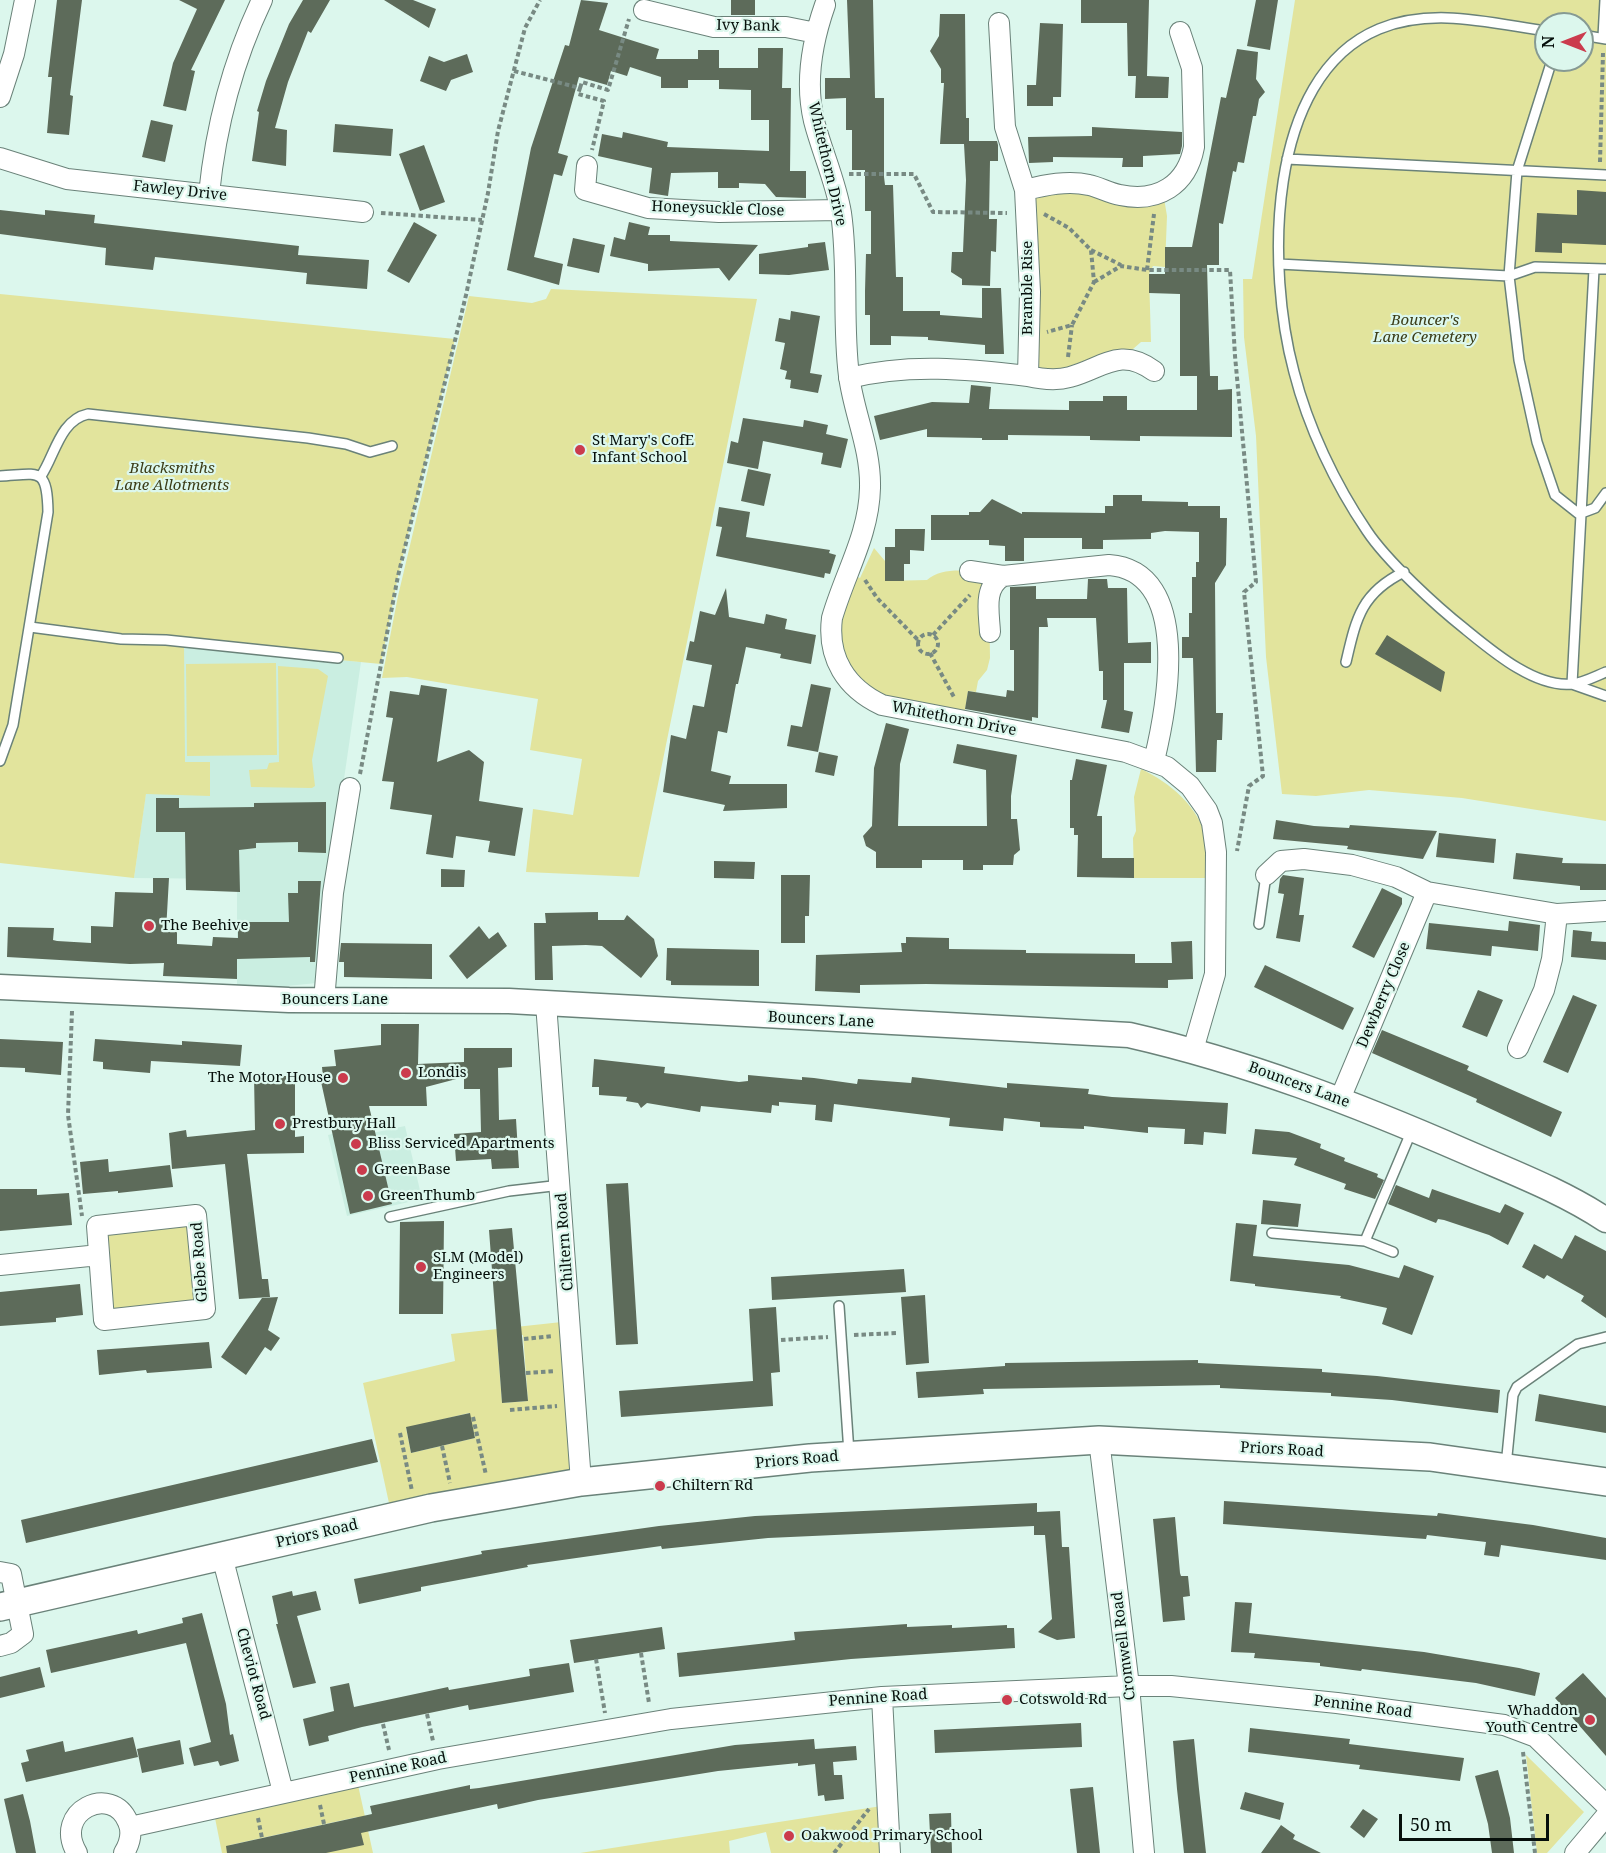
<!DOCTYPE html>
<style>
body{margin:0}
#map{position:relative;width:1606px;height:1853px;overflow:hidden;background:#dcf7ed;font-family:"Noto Serif",serif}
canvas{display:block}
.north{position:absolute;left:1534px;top:12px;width:60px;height:60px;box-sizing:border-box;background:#dcf7ed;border:2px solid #869a93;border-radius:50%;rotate:270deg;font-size:16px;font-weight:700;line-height:24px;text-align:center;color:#060f0b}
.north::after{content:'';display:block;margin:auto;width:21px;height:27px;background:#cb3b4d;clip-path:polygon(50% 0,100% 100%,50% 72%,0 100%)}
.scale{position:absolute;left:1399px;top:1814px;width:150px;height:27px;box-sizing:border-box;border:3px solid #060f0b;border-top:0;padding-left:8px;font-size:18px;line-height:21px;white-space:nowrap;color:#060f0b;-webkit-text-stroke:4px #dcf7ed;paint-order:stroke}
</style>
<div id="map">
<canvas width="1606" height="1853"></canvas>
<div class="north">N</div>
<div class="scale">50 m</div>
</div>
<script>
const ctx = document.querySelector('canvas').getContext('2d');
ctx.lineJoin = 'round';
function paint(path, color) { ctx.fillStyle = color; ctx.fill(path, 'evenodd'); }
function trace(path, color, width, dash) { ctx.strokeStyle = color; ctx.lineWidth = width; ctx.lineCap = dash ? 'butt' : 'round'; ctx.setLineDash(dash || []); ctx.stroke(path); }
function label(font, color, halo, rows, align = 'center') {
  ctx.font = font + ' "Noto Serif",serif'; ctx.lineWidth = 4.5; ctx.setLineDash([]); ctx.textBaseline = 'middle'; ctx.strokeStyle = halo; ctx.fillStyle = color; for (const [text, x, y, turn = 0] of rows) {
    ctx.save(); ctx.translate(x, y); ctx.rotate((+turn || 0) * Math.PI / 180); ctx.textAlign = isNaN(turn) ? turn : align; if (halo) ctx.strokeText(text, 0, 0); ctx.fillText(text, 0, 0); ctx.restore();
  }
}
const built = new Path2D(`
 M167 643 361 662 328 889 317 983 237 991V879L134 878Z
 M365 1126 368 1134 405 1126 422 1199 347 1216 328 1135Z`);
const green = new Path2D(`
 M1295 0H1606V821L1462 798 1369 790 1316 796 1282 794 1266 657 1256 436 1244 337 1243 279H1252ZM1546 24H1582V60H1546Z
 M1025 190 1163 192 1167 216 1165 267 1153 266 1149 274 1151 342H1141L1133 349 1100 355 1038 378Z
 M551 289 757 299 639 877 526 872 533 809 573 815 582 759 530 750 538 699 407 677 382 678 398 596 469 296 532 303 546 299Z
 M0 294 455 339 398 576 381 664 184 645 185 762H210V796L146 794 134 878 0 863Z
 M874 548 885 561V581L927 580C945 564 980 572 1003 576L989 598 990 658 987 670 978 681 976 692 968 691 965 710 957 709 954 718 882 705 848 682 836 605 849 573 860 578Z
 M276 663 277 755 187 756 186 664Z
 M278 666 318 669 328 676 312 760 315 786 312 788 251 787 249 770 267 769 269 763 279 762Z
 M1141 769C1169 782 1200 807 1206 840 1208 852 1206 866 1206 878H1134L1133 838 1136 831 1134 797Z
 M196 1215 205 1309 104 1320 97 1226Z
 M571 1321 581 1482 392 1517 363 1383 455 1361 451 1334ZM523 1335 528 1401 502 1403 497 1337ZM469 1413 475 1438 411 1453 406 1428Z
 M1526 1755 1584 1812 1547 1853H1537Z
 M356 1776 373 1853H326L357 1817 230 1845 232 1853H222L213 1808Z
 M888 1805 890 1853H771L766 1832 729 1841 730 1853H580Z`);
const building = new Path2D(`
 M57 0H82L70 95 73 96 69 135 47 133 52 77H48Z
 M179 0H225L191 70 195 71 186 111 163 106 173 63 197 9Z
 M303 0H330L311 33 308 31 288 82 275 128 287 130 286 166 252 161 259 112 257 111 266 81 289 24Z
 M384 0H413L436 9 429 28Z
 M581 0 608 3 599 30 659 49 656 59H698V50H719V68H758V48H783L782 88H791L790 171H806V198L776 197 765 184 739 183V188H718V172L671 173 668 196 649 193 652 168 598 156 602 134 622 138 623 132 668 142 667 147 769 151V120H751V90L719 89V80H688V88H661V77L630 67 627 76 611 71 607 85 579 77 558 153 568 156 562 176 554 174 534 257 563 264 559 285 507 270 531 148 565 45 569 46Z
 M731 0H755V15H731Z
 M847 0H873L875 98H884V177L885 185H893L896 277H903V311H940V315L982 318V288H1001L1004 354H985V345L928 340V337L891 336V345H870V315H865V291L866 254H871V211H865V170H852V130H846V98L825 99V78H850Z
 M1081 0H1149L1147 76 1169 77 1168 98H1135L1136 76H1128L1127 23H1081Z
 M1256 0H1278L1270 50 1247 46Z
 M940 14H965L966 118H969V141H997L998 145V161H990L989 219H997L996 252 991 251 990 286 962 285V279L951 272 952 252H963L966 180 964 144H940L944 83H941V69L930 51 939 36Z
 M1040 23 1063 24 1061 97H1053V106H1027V85H1036Z
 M1237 49 1258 52 1256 79 1265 92 1259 99 1256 116H1253L1244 163 1238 162 1236 172 1233 171 1223 224 1219 223V265H1207L1210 376H1218V390L1232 389V437L1140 436V441L1090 440V436L1008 435V440H982V438L927 437V429L880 440 874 416 932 402 969 403 971 385 991 387 989 409 1069 410V401H1103V396H1127V410H1197V376H1180V294L1149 293V274H1165V247H1192L1221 97 1226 98Z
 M467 54 473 72 451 80 446 91 420 81 429 56 444 62Z
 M151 120 173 125 165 162 142 157Z
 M335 124 393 129 391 156 333 152Z
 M1092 127 1182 132V146L1180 154 1143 156V167H1122L1123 158 1053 157V162L1029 163 1028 137 1092 136Z
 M424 145 445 202 420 211 399 154Z
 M1577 190 1606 192V245L1562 243V253L1535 252 1537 213 1577 215Z
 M0 210 45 215V210L95 215 94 223 299 246 298 255 369 260 367 289 306 284 307 273 155 257 153 270 105 265 106 248 0 234Z
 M414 222 437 235 409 283 387 271Z
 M629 222 650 227 648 235H670V241L758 245 729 281 719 268 648 271V264L610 256 614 237 625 240Z
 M573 238 605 245 599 273 567 266Z
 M825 242 829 270 789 275 759 274V254L808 247V244Z
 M791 311 820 316 810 373 822 375 818 393 790 388 791 380 785 379 787 371 780 369 785 343 775 341 779 318 790 320Z
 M743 418 803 427 804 420 828 425 826 434 848 439 841 468 821 464 823 453 763 441 758 469 727 463 731 441 738 443Z
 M748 469 771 474 764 506 741 501Z
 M1113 495H1142V501L1188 502V506H1220V518H1227L1226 565 1215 583 1216 713H1223L1222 740H1217L1216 772H1196L1193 658H1182V637H1189V613H1192V577H1196V562H1199V532L1165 531 1151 533V539L1103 540V549H1082V538H1024V561H1005V546L989 545V540H931V515H969V512H980L992 499 1022 514V512L1105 513V506H1113Z
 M719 507 750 512 746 537 830 550 829 553 836 555 830 574 825 573 824 578 716 556 722 527 716 526Z
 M895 529H925L924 551 910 550V564H904V581H885V547H895Z
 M1088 579H1107L1108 588H1127L1128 643 1151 642V663H1124V710L1133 712 1129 733 1101 728 1107 700H1103V671H1099L1096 618H1047L1048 627H1039L1038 718 1032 717V721L965 709 968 691 1006 697 1007 690 1014 691V650H1010V587L1036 586V599H1087Z
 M726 588 729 617 764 624 766 614 787 619 785 629 816 635 811 664 780 658 781 654 746 647 738 684H736L727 733 718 731 711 771 731 776 729 784H787V808L723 811 725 805 663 792 671 735 686 739 693 705 704 707 712 665 686 660 690 641 694 642 700 611 715 615Z
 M1387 635 1445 672 1441 692 1375 654Z
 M811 684 831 688 818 752 787 746 791 725 802 727Z
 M421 685 447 689 437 762 469 750 484 762 479 801 523 808 515 856 488 852 490 841 456 836 453 858 426 854 432 815 390 809 394 782 382 781 393 718 386 717 390 691 419 695Z
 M886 723 909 729 900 764 898 826H987L986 770 953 763 957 744 1017 755 1011 796V819H1017L1020 850 1014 855 1013 865H983V870H963V860H922V868H876V852L866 846 863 836 872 826 874 768Z
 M819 752 838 756 834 776 815 772Z
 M1076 759 1107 765 1097 816H1102V858H1134V878L1077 877 1078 835H1074V828H1070V780H1072Z
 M156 798H179V808L254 807V803L326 802V853L298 852V842L256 843V848L239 850 240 892 186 890 185 832H156Z
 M1276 820 1314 826 1349 828 1350 825 1437 831 1423 859 1347 849 1348 846 1273 839Z
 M1439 833 1496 839 1494 863 1436 857Z
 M1516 853 1563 858 1562 863 1606 864V890H1580V886L1513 879Z
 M714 861 755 862 754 879 714 878Z
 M441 869 465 870 464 887H441Z
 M781 875H810L809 916H805V943H781Z
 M1283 875 1304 878 1299 915H1304L1300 942 1276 938 1284 894 1278 893 1280 879Z
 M153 878H169L166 931H177V944L212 946 213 937 238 938V922H289L288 893H298V881H321L315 962H310V957L237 959V979L163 976 164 963 130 964 7 957 8 927 54 928 53 940 57 941 91 943V926L113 927 115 892 153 893Z
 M1382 888 1402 898V904L1374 958 1352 947Z
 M598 912V920H624L627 915 654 939 658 956 641 978 602 946 586 945 552 946 553 980H535L534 923H546L545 913Z
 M1509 921 1540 925 1538 951 1492 946 1491 956 1426 949 1429 923 1508 931Z
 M479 926 489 939 498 932 507 946 467 979 449 956Z
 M1573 930 1592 932 1591 941 1606 942V960L1571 957Z
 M906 937 949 938V949L1026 950V953L1135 954V963H1172L1171 942 1192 941 1193 979 1168 980V988L926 984 860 985V993L815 991 816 955 902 952 901 943H906Z
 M341 943 432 944V979L344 977V962H339Z
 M667 948 759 950V986L671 985V981L666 980Z
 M1265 965 1354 1008 1343 1030 1254 987Z
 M1478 990 1503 1000 1487 1037 1462 1027Z
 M1573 995 1597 1005 1568 1073 1543 1062Z
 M381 1024H419L418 1064 464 1062V1048H512V1067L498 1068 499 1120 516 1119 519 1168 492 1169 491 1159 456 1161 454 1134 481 1132 480 1089H464V1077L426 1087 427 1106H369L392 1204 350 1214 320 1077H323L322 1067 336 1066 334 1050 381 1045Z
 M1382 1030 1469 1066 1467 1070 1562 1112 1551 1137 1476 1102 1477 1099 1372 1053Z
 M0 1039 63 1042 61 1075 25 1072V1068L0 1067Z
 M95 1039 182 1045V1041L242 1045 240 1066 151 1061 150 1073 103 1069V1062L93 1061Z
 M594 1059 665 1067 664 1073 739 1082 748 1081V1075L802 1080V1077L814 1078 857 1084 858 1079 911 1083 912 1077 1007 1088V1083L1089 1089 1088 1094 1112 1097 1228 1103 1226 1134 1204 1132 1203 1145 1192 1144H1184L1185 1129 1148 1127V1133L1084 1126V1129L1040 1127V1122L1004 1118 1003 1131 949 1126 950 1118 834 1104 832 1122 815 1120 816 1105 779 1102V1106L772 1105 771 1113 701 1106 700 1112 647 1103 641 1108 638 1103 626 1101 627 1097 599 1095V1087H592Z
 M254 1076H295V1137L304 1136V1153L247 1154 262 1279H268L270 1297 239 1299 225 1164 172 1169 169 1133 186 1130 187 1137 255 1130Z
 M1255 1129 1289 1132 1321 1144 1320 1148 1345 1158 1344 1161 1378 1174 1377 1177 1384 1180 1375 1199 1344 1189 1346 1184 1294 1165 1297 1158 1252 1154Z
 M108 1159 109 1172 170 1165 173 1187 118 1193V1191L83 1194 80 1162Z
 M628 1183 638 1344 616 1345 606 1184Z
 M1396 1185 1429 1198 1432 1189 1500 1213 1505 1204 1524 1213 1508 1245 1489 1235 1444 1220 1438 1219 1436 1223 1388 1204Z
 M0 1189H37V1195L69 1193 72 1225 0 1231Z
 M1263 1200 1301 1204 1298 1227 1261 1224Z
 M444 1221 443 1314H399L400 1222Z
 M1236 1223 1257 1225 1253 1256 1349 1265 1399 1278 1404 1265 1434 1276 1412 1335 1382 1324 1387 1308 1340 1298 1341 1296 1255 1286V1284L1230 1281Z
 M512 1228 528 1401 502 1403 489 1230Z
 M1575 1235 1606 1251V1318L1581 1301 1584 1296 1547 1275 1544 1279 1522 1267 1534 1244 1562 1259Z
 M904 1269 906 1292 772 1300 771 1277Z
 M80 1284 83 1315 56 1318V1322L0 1326V1292Z
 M925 1295 929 1363 906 1365 901 1297Z
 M278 1297 268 1330 280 1338 271 1351 265 1347 246 1375 221 1357 262 1298Z
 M776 1307 780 1372 771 1373 773 1406 621 1417 619 1391 753 1381 749 1309Z
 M209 1342 212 1368 147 1373 146 1370 99 1375 97 1350Z
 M1198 1360V1363L1322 1369V1372L1377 1376 1500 1390 1498 1413 1392 1400 1331 1396V1393L1220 1388V1385L983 1389 984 1394 918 1398 916 1372 1005 1366V1363Z
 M1539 1394 1606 1406V1433L1535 1421Z
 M470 1413 475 1438 411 1453 406 1427Z
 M372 1439 378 1462 26 1543 21 1520Z
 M1224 1501 1437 1516 1438 1513 1533 1525 1606 1538V1560L1501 1545 1499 1557 1484 1555 1486 1542 1427 1535 1426 1539 1223 1524Z
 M1037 1503V1512L1060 1511 1062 1547H1069L1075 1638 1057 1640 1038 1632 1052 1619 1045 1535H1034V1526L768 1538 662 1549 661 1546 527 1565 528 1567 421 1587V1591L359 1604 354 1579 482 1554 481 1551 659 1526 755 1516Z
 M1175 1517 1180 1573 1181 1576H1188L1190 1596 1183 1597 1185 1620 1163 1622 1153 1519Z
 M292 1591 293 1596 316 1591 321 1610 297 1616 316 1683 293 1688 276 1624H278L272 1596Z
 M1235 1602 1252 1603 1249 1633 1424 1652 1519 1668 1540 1673 1535 1696 1476 1683 1362 1669 1361 1671 1320 1666V1663L1254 1658 1255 1653 1231 1652Z
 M202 1613 226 1704 230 1735 233 1734 239 1761 220 1766 218 1761 194 1766 189 1748 211 1742 186 1643 51 1673 46 1650 137 1630 138 1634 183 1623 182 1618Z
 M907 1624V1627L952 1625V1628L1007 1625V1628H1014L1015 1648 851 1659 679 1677 677 1653 795 1640 794 1632Z
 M662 1627 665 1649 574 1663 570 1640Z
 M569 1663 574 1692 469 1710 468 1705 362 1727 328 1736 329 1741 309 1746 303 1719 334 1711 330 1687 349 1683 354 1707 448 1687 449 1690 530 1676 529 1669Z
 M40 1667 45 1687 0 1698V1677Z
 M1583 1673 1606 1698V1756L1555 1698Z
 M1081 1723 1082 1747 935 1753 934 1730Z
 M1250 1728 1350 1739 1349 1744 1464 1758 1460 1781 1359 1769 1360 1765 1248 1752Z
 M133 1737 138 1757 26 1782 21 1763 29 1761 26 1750 63 1741 65 1752Z
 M814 1739 815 1749 856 1746 857 1760 833 1762 834 1775H842L844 1799 825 1801 824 1795 818 1796 815 1764 798 1766V1763L718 1771 538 1800 498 1809 497 1804 361 1833 364 1845 326 1853H227L226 1846 372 1814 370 1806 470 1785V1789L479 1788 735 1745Z
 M1194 1739 1199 1789 1206 1853H1184L1177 1789 1173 1741Z
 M180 1740 184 1764 142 1773 137 1749Z
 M1498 1770 1510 1818 1514 1853H1492L1488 1824 1475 1776Z
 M1093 1787 1100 1853H1077L1070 1789Z
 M1245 1792 1284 1803 1280 1820 1240 1809Z
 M23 1794 30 1821 36 1853H16L4 1799Z
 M1363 1809 1378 1819 1364 1838 1350 1827Z
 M951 1813 952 1853H931L929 1814Z
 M1281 1825 1295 1835 1293 1839 1321 1853H1261Z`);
const path = new Path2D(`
 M514 71 580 88 578 94 604 101 592 150
 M580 88 582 82 608 90 629 19
 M1600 162 1603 53
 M849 174H914L933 212 1007 213
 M381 213 482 220
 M1044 214 1069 228 1091 250 1094 282 1072 325 1047 332
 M1091 250 1121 265
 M1147 270 1154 214
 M1094 282 1121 266 1147 270H1230L1235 356 1256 582 1244 592 1263 776 1249 786 1237 851
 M1068 357 1072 325
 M865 580 877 598 918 640
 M918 644a10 10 0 1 1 20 0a10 10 0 1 1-20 0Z
 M933 635 970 595
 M930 653 955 699
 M360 774 398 576 466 295 488 193 498 131 525 28 540 0
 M72 1011 68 1115 82 1216
 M854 1335 898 1333
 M524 1339 553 1336
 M781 1340 828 1337
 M526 1373 555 1371
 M510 1410 557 1406
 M473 1417 486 1475
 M400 1433 412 1491
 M442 1446 450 1483
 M641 1653 649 1703
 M596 1659 605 1713
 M427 1714 433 1741
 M383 1724 389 1750
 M1523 1752 1535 1853
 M320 1805 324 1824
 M258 1818 262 1838
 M834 1853 869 1809`);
const service = new Path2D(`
 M1546 31C1490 23 1433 7 1379 29 1264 77 1267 272 1294 372 1308 427 1335 484 1367 531 1387 561 1436 606 1465 629 1492 651 1535 688 1572 684 1583 683 1596 676 1606 672
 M1582 35 1606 39
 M1603 37 1605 0
 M1552 60 1517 171 1509 276 1519 360 1537 442 1555 495 1579 514 1595 508 1606 493
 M1287 159 1606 175
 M1279 264 1509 276 1535 267 1606 269
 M1594 269 1572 684 1606 696
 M0 476C39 474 47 466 48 512L13 725 0 761
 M41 476C55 455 60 420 88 414L308 438 346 444 370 452 392 446
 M30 627 121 639 166 640 338 658
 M1346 662C1356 619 1361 593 1404 572
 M1259 924 1266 875
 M390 1217 509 1191 561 1185
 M1272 1233 1365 1241 1412 1130
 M1365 1241 1393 1252
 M839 1306 849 1453
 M1506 1466 1513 1395 1517 1387 1578 1344 1606 1337`);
const minor = new Path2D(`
 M825 5C812 42 805 83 814 121 822 152 836 182 841 213 849 268 842 322 849 376 854 414 871 448 870 488 869 535 845 573 832 618 827 658 846 688 882 705L1126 752 1167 767 1190 786 1207 810 1212 823 1216 852 1215 974 1193 1050
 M644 10 714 27H786L816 33
 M0 97 14 54 25 0
 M0 158 67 179 363 212
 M587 166 585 190 648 208 719 212 840 210
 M1025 190C1045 185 1068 180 1089 185 1099 187 1109 193 1120 195 1158 203 1187 185 1194 147L1192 68 1180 32
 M209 194C216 125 232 63 262 0
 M1028 376C1041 379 1056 381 1070 377 1103 368 1120 346 1154 371
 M849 378C909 363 967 369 1028 376L1030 292 1025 190 1005 127 999 23
 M970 571 1003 576
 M990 632C989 612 983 587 1003 576L1109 565C1193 571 1167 707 1154 761
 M1266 875 1281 861 1304 859 1352 865 1396 877 1427 892
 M324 1001 333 893 350 788
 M546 1003 581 1482
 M1518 1048 1544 990 1552 959 1557 914
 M1340 1099 1427 892 1557 914 1606 911
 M196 1215 205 1309 104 1320 97 1226Z
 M0 1265 99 1255
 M1099 1440 1129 1686 1144 1853
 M222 1556 283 1792
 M0 1572 11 1574 23 1634 11 1643 0 1646
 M882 1697 890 1853
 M130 1827 438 1759 671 1719 882 1697 1129 1686H1171L1337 1703 1504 1725 1536 1737 1606 1805
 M77 1853C52 1811 112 1783 128 1822 133 1833 130 1843 124 1853
 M1575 1853 1606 1816`);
const tertiary = new Path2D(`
 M0 987 289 1000 509 1001 1129 1035C1247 1062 1356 1104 1466 1152 1514 1173 1562 1191 1606 1220`);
const secondary = new Path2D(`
 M0 1607 431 1508 581 1482 810 1458 1099 1440 1430 1457 1606 1482`);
const markers = [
 [580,450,6,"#cb3b4d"],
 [149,926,6,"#cb3b4d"],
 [406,1073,6,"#cb3b4d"],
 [343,1078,6,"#cb3b4d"],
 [280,1124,6,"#cb3b4d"],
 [356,1144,6,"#cb3b4d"],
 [362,1170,6,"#cb3b4d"],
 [368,1196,6,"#cb3b4d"],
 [421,1267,6,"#cb3b4d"],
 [660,1486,6,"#cb3b4d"],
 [1007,1700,6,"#cb3b4d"],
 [1590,1720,6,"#cb3b4d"],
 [789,1836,6,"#cb3b4d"]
];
const streetNames = [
 ["Ivy Bank",748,26,1],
 ["Whitethorn Drive",827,164,77],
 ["Fawley Drive",180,191,6],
 ["Honeysuckle Close",718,209,2],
 ["Bramble Rise",1028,288,-90],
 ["Whitethorn Drive",954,719,11],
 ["Dewberry Close",1384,995,-67],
 ["Bouncers Lane",335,1000],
 ["Bouncers Lane",821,1020,3],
 ["Bouncers Lane",1299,1085,20],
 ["Chiltern Road",565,1242,-94],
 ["Glebe Road",200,1262,-94],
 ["Priors Road",1282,1450,3],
 ["Priors Road",797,1460,-5],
 ["Priors Road",317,1534,-13],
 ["Cromwell Road",1124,1646,-97],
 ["Cheviot Road",253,1674,75],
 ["Pennine Road",878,1698,-4],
 ["Pennine Road",1363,1707,7],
 ["Pennine Road",398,1768,-12]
];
const parkNames = [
 ["Bouncer's",1425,321],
 ["Lane Cemetery",1425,338],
 ["Blacksmiths",172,469],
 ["Lane Allotments",172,486]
];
const poiNames = [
 ["St Mary's CofE",592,441],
 ["Infant School",592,458],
 ["The Beehive",161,926],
 ["Londis",418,1073],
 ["The Motor House",331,1078,"right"],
 ["Prestbury Hall",292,1124],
 ["Bliss Serviced Apartments",368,1144],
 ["GreenBase",374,1170],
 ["GreenThumb",380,1196],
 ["SLM (Model)",433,1258],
 ["Engineers",433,1275],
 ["Chiltern Rd",672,1486],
 ["Cotswold Rd",1019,1700],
 ["Whaddon",1578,1711,"right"],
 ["Youth Centre",1578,1728,"right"],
 ["Oakwood Primary School",801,1836]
];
paint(built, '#caeee1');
paint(green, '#e2e49d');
paint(building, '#5d6b5a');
trace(service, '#6a8279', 12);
trace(minor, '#6a8279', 22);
trace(tertiary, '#6a8279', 27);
trace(secondary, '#6a8279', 30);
trace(path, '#788a83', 4, [4.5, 3]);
trace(service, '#fff', 9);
trace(minor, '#fff', 20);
trace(tertiary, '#fff', 24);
trace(secondary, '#fff', 27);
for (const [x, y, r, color] of markers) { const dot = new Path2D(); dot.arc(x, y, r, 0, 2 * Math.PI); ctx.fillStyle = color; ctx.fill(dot); trace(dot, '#dcf7ed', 2); }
label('15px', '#060f0b', '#dcf7ed', streetNames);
label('italic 15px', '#3b3c17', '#dcf7ed', parkNames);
label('15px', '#060f0b', '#dcf7ed', poiNames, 'left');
</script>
